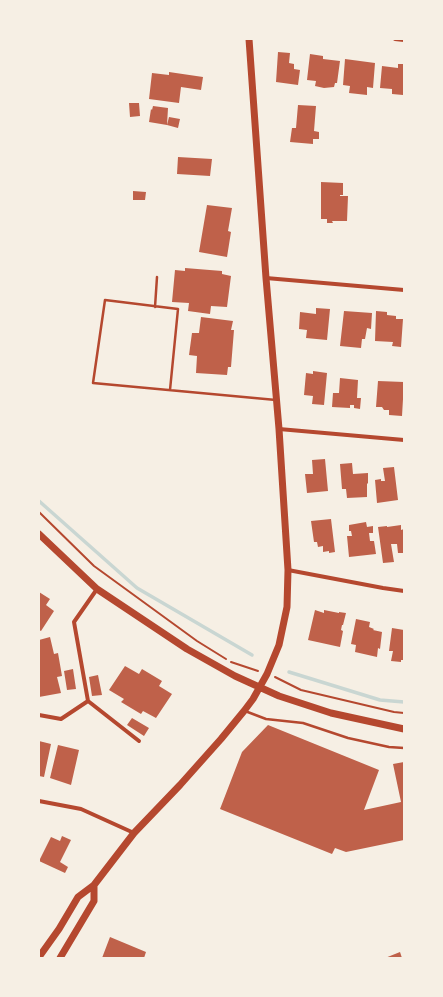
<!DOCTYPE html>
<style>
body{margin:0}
#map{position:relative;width:443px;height:997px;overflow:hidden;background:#f6efe4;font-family:"Roboto Condensed",sans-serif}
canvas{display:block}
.frame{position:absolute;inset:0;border:40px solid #f6efe4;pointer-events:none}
</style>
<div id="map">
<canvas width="443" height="997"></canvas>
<div class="frame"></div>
</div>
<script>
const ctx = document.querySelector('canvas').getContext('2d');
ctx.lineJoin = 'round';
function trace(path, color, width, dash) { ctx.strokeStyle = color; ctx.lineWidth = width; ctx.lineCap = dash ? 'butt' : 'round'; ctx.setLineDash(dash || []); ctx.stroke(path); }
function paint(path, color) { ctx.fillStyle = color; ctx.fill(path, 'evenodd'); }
const stream = new Path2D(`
 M39 501 137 588 252 655
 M289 672 380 700 404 702`);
const building = new Path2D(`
 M278 52 290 53 289 63 294 64V69L300 70 298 85 276 82Z
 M310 54 323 56V59L340 61 337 83H335L334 87 324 88 315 86 316 81 307 80Z
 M345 59 375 63 373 88 367 87V95L349 93 350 86 343 85Z
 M398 64H404V90L403 95 392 94V89L380 88 382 66 398 68Z
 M169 72 203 77 201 90 181 87 179 103 149 99 152 73 169 75Z
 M129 103H139L140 116 130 117Z
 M298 105 316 106 314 131 319 132V139H313V144L290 142 292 128H296Z
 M153 106 168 108 167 125 149 122 151 109 152 110Z
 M169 117 180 119 178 128 167 125Z
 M178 157 212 159 210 176 177 174Z
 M321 182 343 183V195H340V196H348L347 221H332L333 223H327V219H321Z
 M133 191 146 192 145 200H133Z
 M207 205 232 208 228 231 231 232 227 257 199 252Z
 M185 268 222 271V274L231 276 227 307 211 306 210 314 188 311 189 303 172 302 175 270 185 271Z
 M316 308 330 309 327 340 306 338 307 330 299 329 300 312 316 314Z
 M344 311 372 313 371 329 367 328 365 339H362L361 348 340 346Z
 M376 311 387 312V315L396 316V319H403L401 347 392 346 393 342 375 341Z
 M201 317 233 321 231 330H234L231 367H228L227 375 196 373 197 356 189 355 192 333H199Z
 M313 371 327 373 324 405 312 404 313 396 304 395 306 373 313 374Z
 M340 378 358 380 357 398H361L360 409 354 408V405H350V408L332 407 333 393H339Z
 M378 381 404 382 402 416 389 415V410H384L382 407H376Z
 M325 459 328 491 307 493 305 474H313L312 460Z
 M352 463 353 474 368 473V483L367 484V497L347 498 346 489H342L340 464Z
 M394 467 398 500 377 503 375 480 381 479V481H385L383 468Z
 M331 519 335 552 329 553V551L323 552V546L318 547 317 542H314L311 521Z
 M366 522 367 527 373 526V533H369L370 541H374L376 554 349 557 347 536H352L351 531H349V525Z
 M401 525V530L404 529V553H398L397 544H391L394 562 383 563 378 527 387 526V527Z
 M39 592 50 599 46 605 54 611 41 631 39 630Z
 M315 610 324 613V610L339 613V612L346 613 343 625H342L341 630 343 631 340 647 308 640Z
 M356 619 370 622 369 627 374 629 373 630 382 632 380 649 378 648 377 657 355 652 356 645 351 644Z
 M392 628 404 630V660H401V662L391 661 393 651H389Z
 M50 637 54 654 58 653 62 676 57 677 61 693 39 697V640Z
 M125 666 139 674 142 669 162 681 159 686 172 694 156 718 143 711 141 714 121 702 124 699 109 690Z
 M73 669 76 689 67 690 64 671Z
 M98 675 102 695 92 696 89 677Z
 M132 718 149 728 144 736 127 725Z
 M268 725 379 770 364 810 401 802 393 764 404 762V840L346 852 335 848 332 854 220 809 242 752Z
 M39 741 51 744 44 777 39 776Z
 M58 745 79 750 71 785 50 778Z
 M62 836 71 840 60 862 68 867 65 873 39 861 51 837 60 841Z
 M110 937 146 952 144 958H102Z
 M400 952 402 958H385Z`);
const path = new Path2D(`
 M39 512 94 566 197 641 226 659
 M231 662 258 671
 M275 677 301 690 394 712 404 713`);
const service = new Path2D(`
 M155 307 157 277
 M170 390 178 309 105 300 93 383 276 400
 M245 711 266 719 303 723 348 738 389 747 404 748`);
const minor = new Path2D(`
 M395 39 404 40
 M266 278 404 290
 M279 429 404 440
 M288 570 383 588 404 591
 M88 701 139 741
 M39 715 61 719 88 701 74 622 97 589
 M39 801 81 809 134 833`);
const tertiary = new Path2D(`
 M39 534 97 589 187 649 235 676 279 696 331 713 404 729
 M39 957 59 929 78 897 94 885 134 833 180 785 221 739 244 711 253 699 267 674 279 645 287 607 288 570 279 429 266 278 249 39
 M60 958 94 901V885`);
trace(stream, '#c9d6d2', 3.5);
paint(building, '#bf614a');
trace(path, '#b5482f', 2);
trace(service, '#b5482f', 2.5);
trace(minor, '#b5482f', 4);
trace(tertiary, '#b5482f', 7);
</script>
